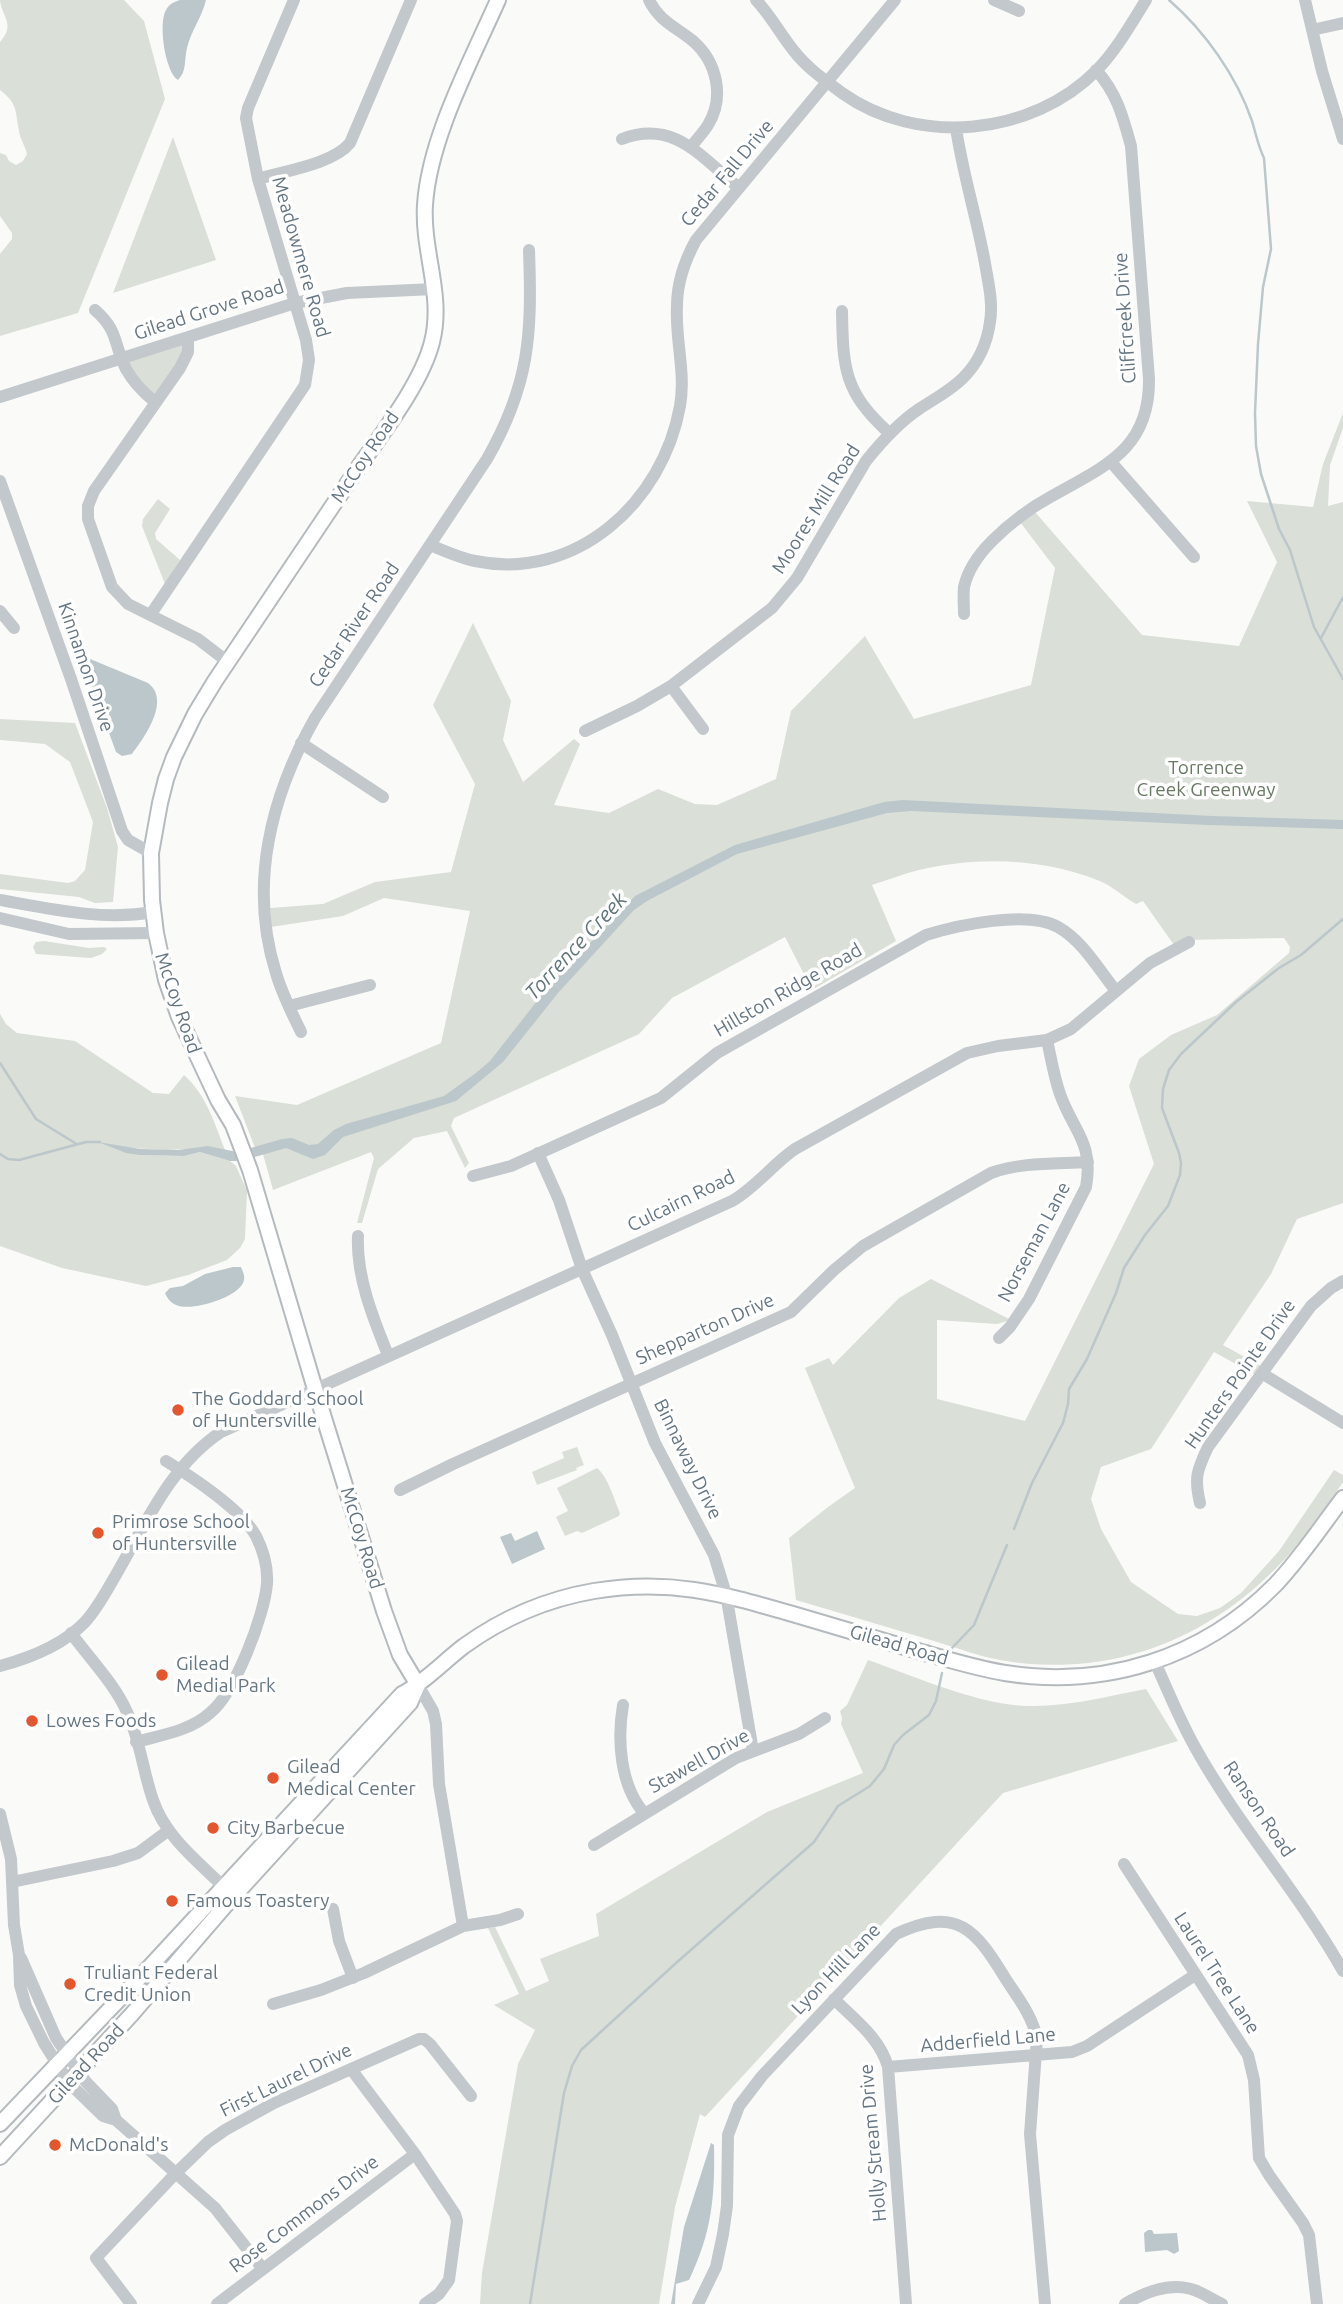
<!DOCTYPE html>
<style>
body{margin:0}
canvas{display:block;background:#fafaf8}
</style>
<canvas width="1343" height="2304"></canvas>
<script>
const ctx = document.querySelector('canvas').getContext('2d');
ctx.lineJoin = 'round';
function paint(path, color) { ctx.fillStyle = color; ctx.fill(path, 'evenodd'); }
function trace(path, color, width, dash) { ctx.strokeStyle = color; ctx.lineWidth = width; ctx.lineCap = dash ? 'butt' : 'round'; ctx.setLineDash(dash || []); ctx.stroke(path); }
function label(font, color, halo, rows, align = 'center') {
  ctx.font = font + ' Ubuntu,sans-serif'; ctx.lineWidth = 7; ctx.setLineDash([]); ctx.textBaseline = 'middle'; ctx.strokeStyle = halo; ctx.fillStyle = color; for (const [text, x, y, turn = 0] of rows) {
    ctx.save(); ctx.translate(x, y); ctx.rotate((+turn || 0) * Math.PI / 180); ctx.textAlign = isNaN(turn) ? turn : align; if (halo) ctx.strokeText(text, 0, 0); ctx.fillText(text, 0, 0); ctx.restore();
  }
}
const green = new Path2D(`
 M0 0H124L144 21 165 99 78 313 0 336V254L12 239V233L0 216V153L6 155 9 161 16 165 23 161 27 154C25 145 20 139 19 131 15 110 18 104 0 90V42C16 24 2 18 0 0Z
 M173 137 216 260 113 293Z
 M188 337V352L155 402 121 358Z
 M1343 413V428L1330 465 1328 506 1343 502V1203L1297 1219 1271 1274 1223 1345 1261 1366 1254 1374 1214 1352 1151 1449 1101 1467 1091 1499 1101 1529 1131 1582 1178 1614 1197 1616 1220 1608 1241 1593 1279 1551 1334 1470 1343 1475V1482C1327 1505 1311 1529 1293 1550 1217 1637 1114 1680 1000 1660 977 1656 955 1647 934 1641 888 1627 842 1614 796 1600L789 1538 828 1507 855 1488 805 1368 829 1358 833 1365 899 1298 931 1279 1011 1320 997 1324 937 1320V1399L1025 1421 1154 1164 1129 1086 1139 1059 1171 1035 1217 1015 1289 953 1290 947 1284 938 1184 940 1174 945 1143 901 1136 904C1124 897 1112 886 1100 881 1043 858 978 856 919 870 903 874 888 880 872 885L896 941 812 990 785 937 672 998 639 1034 454 1118 451 1126 469 1163 465 1168 447 1131 414 1138 378 1169 362 1223H357L374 1158 371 1152 273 1190 261 1147 255 1148 235 1096 297 1105 441 1043 470 911 384 898 343 916 271 927 270 908 323 904 375 882 451 872 475 784 433 705 473 623 511 701 503 740 523 782 574 739 580 744 554 805 609 813 658 789 695 804 717 805 776 779 791 711 865 636 914 719 1031 685 1055 568 1020 522 1035 512 1142 635 1239 646 1277 562 1247 501 1313 507 1323 464Z
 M158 499 170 509 155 533 156 539 180 560 165 584 142 526 143 519Z
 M0 719 75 723 107 808 118 847 113 902 95 903 79 897 0 889V874L68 883 75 881 85 870 93 822 70 762 45 744 0 740Z
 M44 941 89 948 104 947 107 949 102 954 91 958 36 954 33 947 36 942Z
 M0 1014 6 1024 17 1033 75 1041 153 1093 169 1094 184 1075C207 1096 214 1122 225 1150L216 1148 165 1150 130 1148 140 1155 184 1156 200 1152 230 1161 236 1166 247 1191 245 1239 240 1248 227 1260 188 1275 146 1286 62 1268 0 1246Z
 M577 1447 584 1465 576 1468 577 1470 537 1485 532 1472 564 1458 562 1452Z
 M597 1468C608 1477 614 1499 620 1513L619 1516 582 1533 577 1531 565 1536 556 1517 568 1511 557 1488Z
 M868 1660C917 1677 982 1707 1034 1706 1071 1706 1109 1696 1146 1689L1178 1741 1003 1793 705 2117 700 2114 675 2207 659 2304H480L482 2273 518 2064 535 2030 494 2005 519 1994 488 1928 495 1927 526 1991 549 1981 540 1959 599 1936 596 1914 767 1812 863 1773 841 1724 842 1718 840 1711 847 1705Z`);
const water = new Path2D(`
 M180 0H206C202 17 191 31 187 48 184 60 187 71 178 80 165 72 158 23 166 10 169 4 174 2 180 0Z
 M83 656 148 683C171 700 145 737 132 754L122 756 116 752 82 659Z
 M903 800 1212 816 1343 820V829L1208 825 911 811 887 813 737 854 647 901 634 910 558 993 503 1062 456 1101 343 1137 325 1155 313 1159 286 1148 241 1161H230L200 1152 184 1156 140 1155 126 1153 98 1142 140 1149 178 1150 208 1146 237 1152 282 1139 292 1138 309 1145 318 1144 334 1130 346 1124 444 1096 476 1073 490 1061 548 987 635 896 735 845 884 802Z
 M233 1267H241C243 1272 246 1277 243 1283 236 1298 191 1312 176 1305 171 1303 167 1298 165 1293L170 1288 183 1286 205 1274Z
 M537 1531 545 1549 512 1564 500 1537 511 1533 515 1541Z
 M711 2143 714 2145C715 2197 712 2232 689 2280L676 2284 675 2304H671L684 2227Z
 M1148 2230H1152L1154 2234 1177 2233 1179 2251 1174 2254 1167 2250 1145 2252 1144 2233Z`);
const stream = new Path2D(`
 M1169 0C1205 31 1237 77 1252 121 1256 134 1258 146 1264 158L1271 249 1263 287 1258 344 1255 413 1256 446 1261 474 1279 529 1290 550 1314 627 1343 679
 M1321 638 1343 597
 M0 1063 36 1119 75 1143
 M0 1154 8 1159 19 1160 86 1142H100
 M1014 1529 1032 1483 1063 1423 1068 1404 1069 1389 1087 1359 1116 1293 1124 1268 1145 1235 1168 1206 1180 1175 1181 1163 1179 1153 1162 1108 1163 1089 1169 1070 1181 1054 1236 1002 1279 968 1301 955 1343 919
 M952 1648 974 1625 1007 1545
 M530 2304 564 2093 572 2066 581 2050 676 1963 814 1842 838 1806 870 1786 884 1769 894 1745 903 1735 929 1715 936 1701 942 1673`);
const minor = new Path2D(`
 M649 0C659 21 676 27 693 41 717 62 725 97 708 125 703 133 696 140 691 147
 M756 0C771 16 781 35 794 51 807 68 826 81 842 93 918 147 1032 136 1097 70 1117 49 1131 24 1146 0
 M994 0 1019 11
 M1305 0 1322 71 1343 139
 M1312 30 1343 23
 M622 139C674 119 701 157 738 187
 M258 179C284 171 333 164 350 143L411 0
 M95 310C119 331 113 343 126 369 133 382 144 393 155 402
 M842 311C843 369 844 392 889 433
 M188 337V352L180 368 94 491 88 506V519L112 587 128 604 198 639 228 662
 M0 397 295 303 347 293 434 289
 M1111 462 1194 557
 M0 481 71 679 122 831 128 840 151 853
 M430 545C445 551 460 558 475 561 576 582 663 502 680 406 686 372 675 340 677 306 677 283 685 260 696 240L895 0
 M0 611 14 628
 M151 614 305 385 309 360 306 340 258 179 246 118 248 108 294 0
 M964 614C964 605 963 596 964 587 968 569 979 554 992 541 1010 523 1030 508 1052 496 1105 466 1150 449 1149 379L1131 146C1123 117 1117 93 1096 70
 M671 686 703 729
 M585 731 637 706 671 686 772 608 797 578 866 461C882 441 898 423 919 409 934 399 950 391 963 378 978 363 987 344 990 322 993 304 989 286 986 269 978 221 963 176 956 128
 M301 743 383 797
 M0 900C50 909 103 921 153 912
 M0 918 69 934 156 933
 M289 1006 370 985
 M301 1032C292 1013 282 994 276 973 248 885 271 796 315 718L487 459C530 384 532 334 529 250
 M538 1153 559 1200 582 1269 612 1335 655 1443 714 1555 726 1594 753 1751
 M473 1176 511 1166 661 1098 717 1053 926 935C958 925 1028 910 1058 927 1083 941 1099 970 1116 991
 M358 1236C356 1276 373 1318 388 1355
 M999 1338 1010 1327 1029 1299 1086 1187C1094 1142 1073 1131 1060 1094 1054 1077 1051 1058 1047 1040
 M1263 1374 1343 1423
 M400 1490 453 1464 791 1312 834 1270 863 1246 991 1173C1021 1162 1056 1164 1088 1162
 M1200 1503C1194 1478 1197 1470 1208 1447L1311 1306 1331 1288 1343 1281
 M71 1633C90 1659 114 1683 127 1712 140 1739 143 1772 153 1800 165 1836 197 1861 224 1887
 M1155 1662C1168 1691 1180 1721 1196 1749 1239 1826 1299 1893 1343 1971
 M0 1666C30 1658 63 1645 85 1622 98 1608 107 1590 117 1573 146 1523 171 1465 221 1432L732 1201C756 1187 773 1164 795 1149L967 1053 998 1046 1047 1040 1071 1029 1150 963 1189 942
 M418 1685 433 1711 436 1724 439 1784 463 1926
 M623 1705C617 1740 620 1785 644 1813
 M136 1742C161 1735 190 1731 210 1713 235 1693 265 1614 267 1583 268 1567 263 1550 256 1536 242 1510 192 1477 166 1461
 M0 1814 11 1859 14 1925 19 1955 20 1985 26 2006 44 2043 69 2083 103 2116 116 2120 215 2208 263 2269
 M594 1845 736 1758 799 1734 825 1718
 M1124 1864 1248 2055 1254 2080 1259 2158 1269 2175 1303 2223 1309 2235 1317 2304
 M12 1882 113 1861 138 1853 169 1830
 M333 1909 339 1941 353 1978
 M21 1958 56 2038 86 2082 112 2109 116 2120
 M834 1999C855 2020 880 2038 888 2067L906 2304
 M273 2004 321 1990 364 1973 463 1926 500 1920 518 1914
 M888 2067 1072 2052 1087 2046 1195 1975
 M351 2069 415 2154 455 2214 457 2221 449 2280 439 2294 425 2304
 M131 2304 96 2258 176 2173 208 2142 225 2130 274 2103 419 2039H424L430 2044 471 2096
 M217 2304 415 2154
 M698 2304 716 2267 723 2234 727 2206 728 2135 739 2106 762 2076 896 1934C958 1905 976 1930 1007 1981 1019 1999 1032 2016 1037 2038L1030 2134 1045 2304
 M1125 2304C1147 2291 1176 2280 1201 2293 1208 2296 1215 2301 1222 2304`);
const major = new Path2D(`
 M418 1685 400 1655 384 1611 315 1389 250 1170 233 1125 218 1100 179 1017 166 980 156 933 152 900 151 853 160 803 166 779 174 757 195 714 215 681C264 609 312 537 360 465 384 431 422 382 432 342 444 296 422 251 425 205 429 139 471 61 498 0
 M0 2124 131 1987 402 1694C425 1682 443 1662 464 1646 503 1618 547 1599 594 1591 671 1578 723 1594 796 1615 837 1627 877 1639 918 1651 946 1659 975 1668 1005 1673 1105 1689 1203 1658 1275 1585 1300 1559 1321 1527 1343 1498
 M0 2157 132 2014 225 1906 410 1703 418 1685`);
const markers = [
 [178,1410,7,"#e4572e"],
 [98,1533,7,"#e4572e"],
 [162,1675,7,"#e4572e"],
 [32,1721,7,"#e4572e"],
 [273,1778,7,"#e4572e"],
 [213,1828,7,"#e4572e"],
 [172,1901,7,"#e4572e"],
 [70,1984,7,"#e4572e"],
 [55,2145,7,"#e4572e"]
];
const streetNames = [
 ["Cedar Fall Drive",727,173,-50],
 ["Meadowmere Road",301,257,74],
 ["Gilead Grove Road",209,310,-18],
 ["Cliffcreek Drive",1125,318,-94],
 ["McCoy Road",365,457,-56],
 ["Moores Mill Road",816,509,-58],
 ["Cedar River Road",354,625,-56],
 ["Kinnamon Drive",86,667,71],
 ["Hillston Ridge Road",788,990,-30],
 ["McCoy Road",178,1003,71],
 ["Culcairn Road",681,1201,-26],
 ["Norseman Lane",1034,1242,-62],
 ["Shepparton Drive",705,1329,-24],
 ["Hunters Pointe Drive",1240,1374,-55],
 ["Binnaway Drive",688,1459,64],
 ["McCoy Road",362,1538,73],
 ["Gilead Road",899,1645,16],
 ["Stawell Drive",699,1761,-29],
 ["Ranson Road",1259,1809,56],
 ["Lyon Hill Lane",836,1969,-46],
 ["Laurel Tree Lane",1217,1973,57],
 ["Adderfield Lane",988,2040,-5],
 ["Gilead Road",86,2064,-47],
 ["First Laurel Drive",286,2080,-26],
 ["Holly Stream Drive",873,2143,-95],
 ["Rose Commons Drive",304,2214,-37]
];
const parkNames = [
 ["Torrence",1206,768],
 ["Creek Greenway",1206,790]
];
const poiNames = [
 ["The Goddard School",192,1399],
 ["of Huntersville",192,1421],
 ["Primrose School",112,1522],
 ["of Huntersville",112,1544],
 ["Gilead",176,1664],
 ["Medial Park",176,1686],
 ["Lowes Foods",46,1721],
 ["Gilead",287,1767],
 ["Medical Center",287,1789],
 ["City Barbecue",227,1828],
 ["Famous Toastery",186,1901],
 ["Truliant Federal",84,1973],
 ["Credit Union",84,1995],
 ["McDonald's",69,2145]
];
const waterNames = [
 ["Torrence Creek",576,946,-47]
];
paint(green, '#dadfd7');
paint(water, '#bbc7cb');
trace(stream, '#bbc7cb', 2.5);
trace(major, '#b5babe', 18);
trace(minor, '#c3c8cc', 12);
trace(major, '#fff', 14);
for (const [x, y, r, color] of markers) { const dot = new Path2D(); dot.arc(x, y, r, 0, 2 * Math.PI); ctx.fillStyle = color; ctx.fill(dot); trace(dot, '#fff', 2.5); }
label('19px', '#657683', '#fff', streetNames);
label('19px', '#687a64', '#fff', parkNames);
label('19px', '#657683', '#fff', poiNames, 'left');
label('italic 21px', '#60757c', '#fff', waterNames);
</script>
